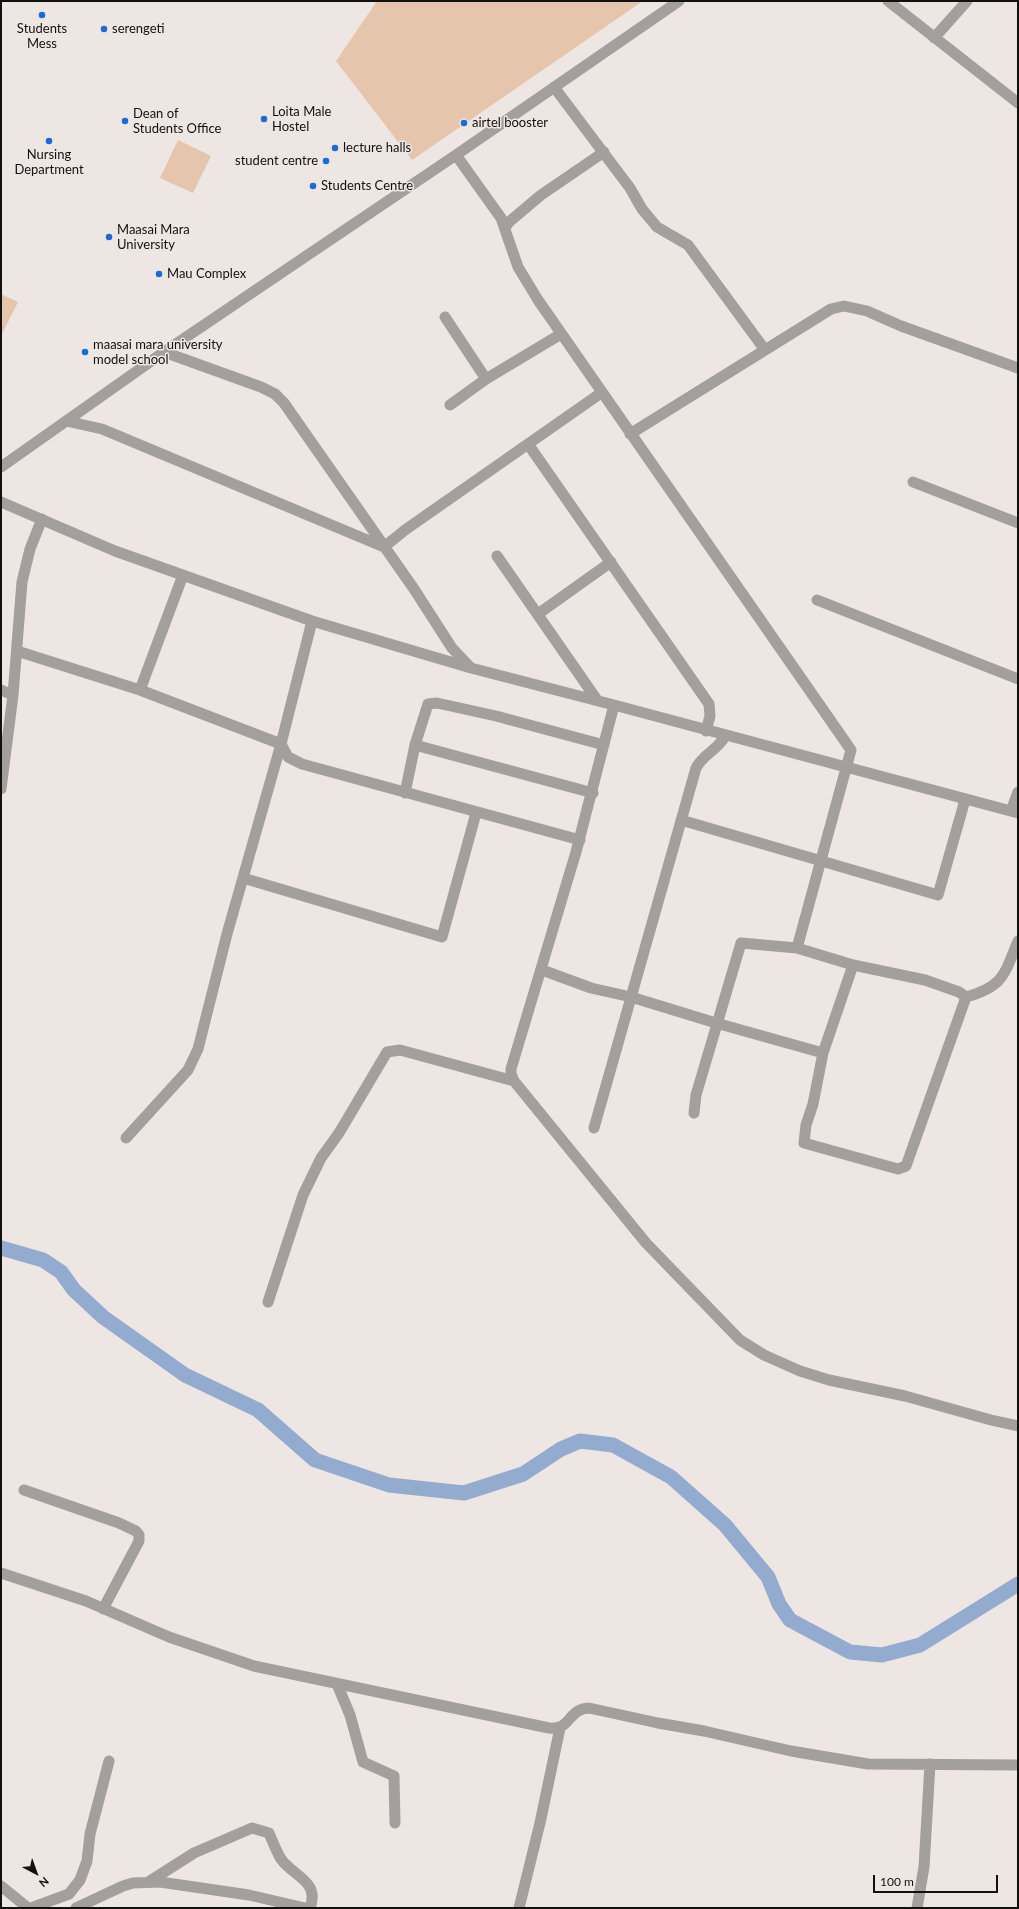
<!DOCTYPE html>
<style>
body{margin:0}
#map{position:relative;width:1019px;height:1909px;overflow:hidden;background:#ede6e2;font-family:Lato,sans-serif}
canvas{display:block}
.frame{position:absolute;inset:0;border:2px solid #13110f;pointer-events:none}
.north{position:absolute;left:16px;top:1853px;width:40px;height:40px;-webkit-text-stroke:3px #ede6e2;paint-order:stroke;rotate:139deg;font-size:11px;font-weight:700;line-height:16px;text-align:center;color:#13110f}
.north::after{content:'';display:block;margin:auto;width:14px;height:18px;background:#13110f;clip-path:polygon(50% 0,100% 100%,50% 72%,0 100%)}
.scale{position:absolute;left:873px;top:1875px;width:125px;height:18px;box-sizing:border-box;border:2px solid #13110f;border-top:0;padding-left:5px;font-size:12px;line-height:14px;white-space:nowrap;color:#13110f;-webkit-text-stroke:3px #ede6e2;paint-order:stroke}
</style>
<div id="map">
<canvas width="1019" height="1909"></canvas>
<div class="frame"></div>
<div class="north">N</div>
<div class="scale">100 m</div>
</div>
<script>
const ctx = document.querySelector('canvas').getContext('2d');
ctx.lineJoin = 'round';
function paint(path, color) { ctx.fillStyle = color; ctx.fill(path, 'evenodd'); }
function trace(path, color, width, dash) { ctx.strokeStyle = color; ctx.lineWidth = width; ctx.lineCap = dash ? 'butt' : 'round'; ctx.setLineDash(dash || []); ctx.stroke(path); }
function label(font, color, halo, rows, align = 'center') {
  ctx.font = font + ' Lato,sans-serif'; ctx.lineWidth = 3; ctx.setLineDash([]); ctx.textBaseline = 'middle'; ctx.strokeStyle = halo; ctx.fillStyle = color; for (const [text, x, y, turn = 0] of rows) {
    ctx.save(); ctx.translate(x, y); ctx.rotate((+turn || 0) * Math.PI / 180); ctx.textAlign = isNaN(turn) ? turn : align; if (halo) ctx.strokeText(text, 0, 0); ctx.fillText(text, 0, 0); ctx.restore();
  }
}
const green = new Path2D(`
 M377 1H643L412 160 336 61Z
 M178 140 211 156 193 193 160 178Z
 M1 294 18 302 1 336Z`);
const river = new Path2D(`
 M1 1248 43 1260 61 1272 74 1290 103 1317 185 1375 258 1410 315 1460 389 1485 464 1493 523 1474 561 1449 580 1441 613 1445 671 1477 725 1525 768 1577 779 1604 790 1620 850 1652 882 1655 920 1645 1018 1584`);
const minor = new Path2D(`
 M888 1 1018 103
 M934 38 967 1
 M554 87 630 188 642 209 657 227 688 245 765 350
 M456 155 501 218 518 267 538 300 851 750 797 948
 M505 228 509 222 541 195 604 152
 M445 317 486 379
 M164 352 261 387 275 394 284 403 414 589 452 648 470 667
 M450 405 486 379 561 334
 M66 421 102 429 384 547 405 530 601 393
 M630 434 831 309 844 306 867 311 901 326 1018 368
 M528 444 709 704 710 716 706 731
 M1 467 164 352 456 155 679 1
 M913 482 1018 523
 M1 502 115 551 312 621 471 668 614 705 1018 813
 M497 556 597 700
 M817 600 1018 679
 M538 614 611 562
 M17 651 140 690 281 744 288 757 302 764 580 840
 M1 690 13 695
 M140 690 183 575
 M614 705 576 852 511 1069V1074L514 1081 646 1243 740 1340 764 1355 800 1371 829 1380 905 1396 991 1420 1018 1426
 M415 745 593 793
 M1 789 13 695 22 582 30 549 42 519
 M405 793 415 745 428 704 437 703 496 716 604 745
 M1011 811 1018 792
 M681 820 938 895 965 800
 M243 878 442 937 476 813
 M853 965 823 1053 813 1104 806 1125 804 1143 898 1169 906 1166 966 997
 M542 970 591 988 631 997 716 1023 823 1053
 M966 997C1004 986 1004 975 1018 941
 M694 1113 696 1095 741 943 797 948 853 965 925 980 959 992 966 997
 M594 1128 696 768C703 754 718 750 725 736
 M126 1138 188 1070 198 1049 227 934 281 744 312 621
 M268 1302 303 1195 321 1158 339 1133 387 1052 400 1050 514 1081
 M24 1490 119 1523 136 1531 139 1535V1541L103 1609
 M1 1573 86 1601 169 1637 254 1666 549 1728C572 1730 567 1709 589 1708L658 1723 704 1731 791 1751 868 1764 1018 1765
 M337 1684 350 1715 363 1762 394 1776 395 1823
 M150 1881 194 1853 252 1828 269 1833C273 1842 276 1851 281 1859 294 1877 320 1881 310 1908
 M1 1886 28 1908
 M31 1908 69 1894 80 1880 87 1861 90 1834 109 1761
 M76 1908 123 1886 133 1883 160 1882 249 1895 305 1908
 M519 1908 540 1823 560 1728
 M917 1908 924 1867 930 1764`);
const markers = [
 [42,15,4,"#1a6bd5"],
 [104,29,4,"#1a6bd5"],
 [264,119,4,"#1a6bd5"],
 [125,121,4,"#1a6bd5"],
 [464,123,4,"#1a6bd5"],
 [49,141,4,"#1a6bd5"],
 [335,148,4,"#1a6bd5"],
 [326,161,4,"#1a6bd5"],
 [313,186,4,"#1a6bd5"],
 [109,237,4,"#1a6bd5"],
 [159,274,4,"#1a6bd5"],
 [85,352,4,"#1a6bd5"]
];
const poiNames = [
 ["Students",42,29,"center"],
 ["Mess",42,44,"center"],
 ["serengeti",112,29],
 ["Loita Male",272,112],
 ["Hostel",272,127],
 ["Dean of",133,114],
 ["Students Office",133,129],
 ["airtel booster",472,123],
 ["lecture halls",343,148],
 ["Nursing",49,155,"center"],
 ["Department",49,170,"center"],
 ["student centre",318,161,"right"],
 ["Students Centre",321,186],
 ["Maasai Mara",117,230],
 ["University",117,245],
 ["Mau Complex",167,274],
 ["maasai mara university",93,345],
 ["model school",93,360]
];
paint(green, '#e6c5ad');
trace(river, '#93abce', 15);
trace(minor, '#a29f9d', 11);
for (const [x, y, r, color] of markers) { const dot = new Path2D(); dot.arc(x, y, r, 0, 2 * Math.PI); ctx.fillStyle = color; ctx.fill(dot); trace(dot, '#ede6e2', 1.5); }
label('13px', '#13110f', '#ede6e2', poiNames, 'left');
</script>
